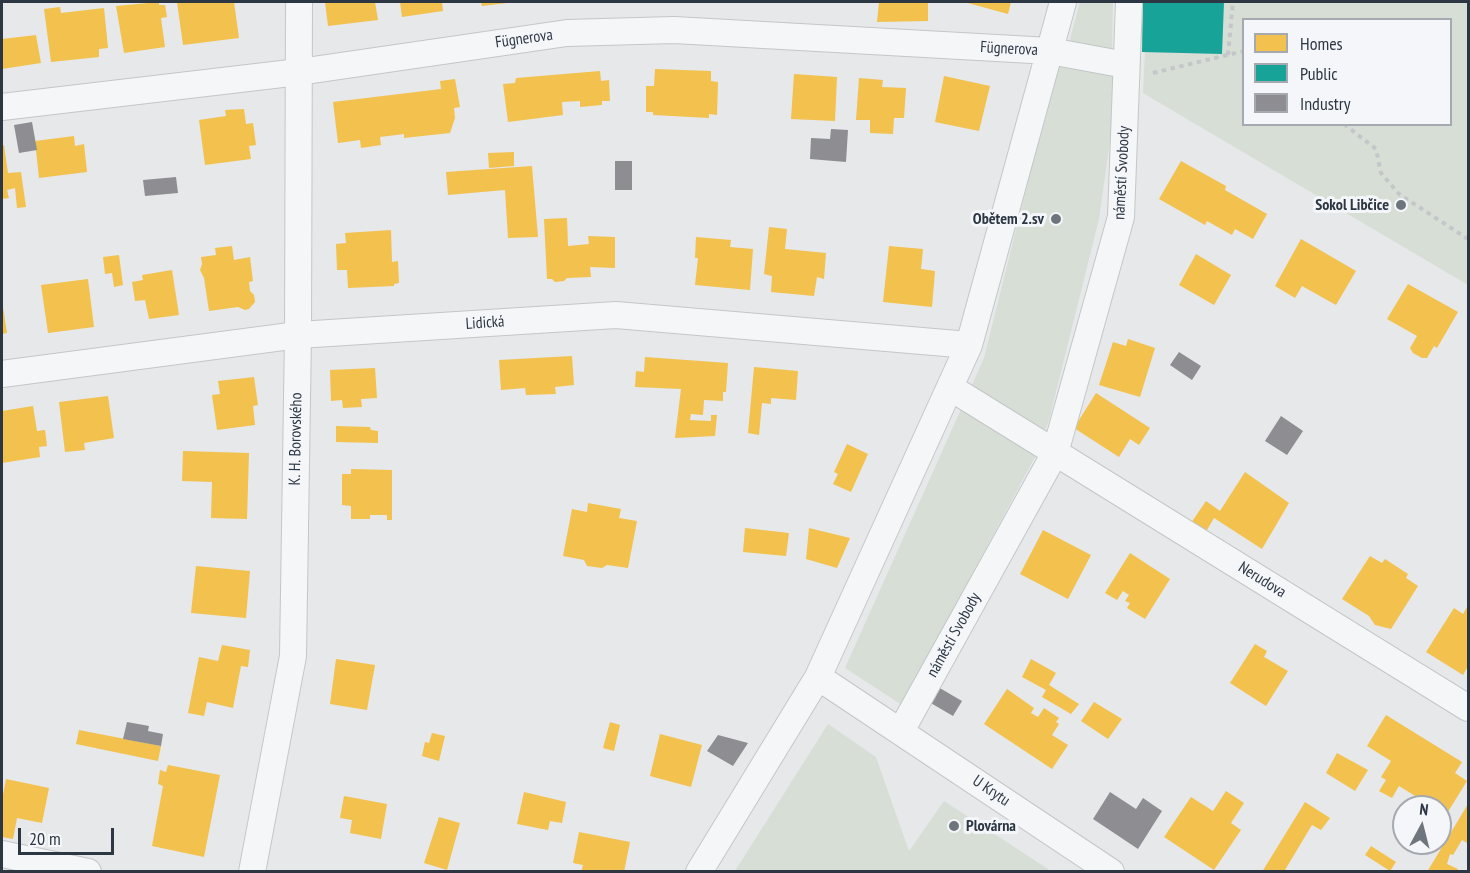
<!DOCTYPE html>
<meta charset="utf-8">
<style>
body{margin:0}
#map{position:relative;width:1470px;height:873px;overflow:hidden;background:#e6e8ea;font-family:"PT Sans Narrow",sans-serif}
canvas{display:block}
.frame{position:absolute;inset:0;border:3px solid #2d3743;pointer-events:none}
.legend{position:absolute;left:1242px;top:18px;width:210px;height:108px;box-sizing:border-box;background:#f4f6f9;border:2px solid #a4aab0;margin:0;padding:8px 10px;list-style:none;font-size:18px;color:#2d3743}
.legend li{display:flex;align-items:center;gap:12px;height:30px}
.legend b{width:30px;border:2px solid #a4aab0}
.north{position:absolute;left:1392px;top:795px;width:60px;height:60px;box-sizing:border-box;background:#f4f6f9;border:2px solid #a4aab0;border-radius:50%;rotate:7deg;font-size:16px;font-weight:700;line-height:24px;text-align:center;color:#2d3743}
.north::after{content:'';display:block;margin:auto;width:21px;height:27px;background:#6e757d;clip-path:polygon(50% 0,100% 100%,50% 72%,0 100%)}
.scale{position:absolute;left:18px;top:828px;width:96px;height:27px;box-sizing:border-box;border:3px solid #2d3743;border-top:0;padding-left:8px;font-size:18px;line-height:21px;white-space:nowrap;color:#2d3743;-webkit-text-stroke:4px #f4f6f9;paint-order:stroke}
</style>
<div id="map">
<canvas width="1470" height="873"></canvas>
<div class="frame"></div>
<ul class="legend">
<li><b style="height:16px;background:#f2c14e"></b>Homes</li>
<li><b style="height:16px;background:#17a398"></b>Public</li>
<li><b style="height:16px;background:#8d8d92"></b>Industry</li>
</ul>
<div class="north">N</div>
<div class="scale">20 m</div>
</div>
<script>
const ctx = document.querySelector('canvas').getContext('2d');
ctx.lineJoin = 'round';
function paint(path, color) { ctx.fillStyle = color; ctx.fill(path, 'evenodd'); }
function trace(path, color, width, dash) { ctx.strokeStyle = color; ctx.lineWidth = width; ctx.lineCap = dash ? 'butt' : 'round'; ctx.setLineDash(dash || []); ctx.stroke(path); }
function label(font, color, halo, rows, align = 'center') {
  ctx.font = font + ' "PT Sans Narrow",sans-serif'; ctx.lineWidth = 6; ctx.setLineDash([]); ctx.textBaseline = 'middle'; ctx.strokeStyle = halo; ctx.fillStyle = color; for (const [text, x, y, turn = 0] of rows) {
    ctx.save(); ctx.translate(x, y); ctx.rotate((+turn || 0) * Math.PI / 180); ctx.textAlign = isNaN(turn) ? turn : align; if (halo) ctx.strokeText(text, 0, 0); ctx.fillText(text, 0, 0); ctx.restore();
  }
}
const green = new Path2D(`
 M1080 2H1113L1112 54 1115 106 1099 219 1049 420 1035 457 902 705 845 668 984 358 1056 69 1069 43Z
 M1143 2H1468V285L1143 93 1145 52H1142ZM1244 20H1450V124H1244Z
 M828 724 876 757 909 851 944 801 1051 871H735Z`);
const homes = new Path2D(`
 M159 2V5H165L167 17 161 18 165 47 124 53 116 6Z
 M177 2H234L239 38 183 45Z
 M325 2H375L378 20 328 26Z
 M400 2H442L443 11 402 17Z
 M481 2H506L507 3 482 6Z
 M879 2H928V21L877 22Z
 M964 2H1011L1008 14Z
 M60 7 61 13 104 8 108 48 99 49V57L51 62 44 9Z
 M36 35 41 63 2 69V39Z
 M655 69 711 71V81L718 82 717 115 709 114V118L653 115V112H646V86H654Z
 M600 71 601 81 609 80 610 101H602V105L580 107V101L562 102 563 115 508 122 503 84 515 83 516 78Z
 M794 74 837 77 835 121 791 119Z
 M944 76 990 86 979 131 935 122Z
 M859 78 883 80 882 87 906 88 904 118H894L893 134 870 133V120H856Z
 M455 79 460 107 454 108 455 118 450 133 404 138V134L380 137 381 145 361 148 360 140 338 143 333 102 441 89 440 81Z
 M244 109 246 124 253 123 256 145 249 146 251 159 205 165 199 120 226 116 225 110Z
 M74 136 75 146 84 144 87 172 39 178 35 141Z
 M4 145 8 173 21 172 26 207 17 208 15 188 7 190 9 198 2 199V146Z
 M514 152V166L489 168 488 153Z
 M1181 161 1226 186 1225 190 1267 214 1253 239 1235 229 1232 235 1207 221 1205 225 1159 199Z
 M532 166 538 237 508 238 505 190 448 195 446 172Z
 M567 218 568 246 589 244 588 236 615 237V268L590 267 591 277 567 278 564 281 555 282 552 279H547L544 219Z
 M769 227 787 229 785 249 826 253 824 279 817 277 814 296 771 292 772 276 764 274Z
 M391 230 392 262 398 261 399 283 394 284V286L348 288 347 270H337L336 244 346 243 345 233Z
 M696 237 731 240 730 247 753 249 750 290 695 285 698 258H695Z
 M1301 239 1356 271 1336 305 1302 286 1295 298 1275 286Z
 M232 246 234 260 250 257 253 281 249 282 250 291 254 295 255 302 249 309 245 310 238 307 209 311 204 278 200 270 202 264 201 257 216 255 215 248Z
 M889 246 923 249 921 269 935 271 932 307 883 302Z
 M1196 254 1231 275 1214 305 1179 285Z
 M119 255 123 285 114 287 112 273 105 274 103 257Z
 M172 270 179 315 149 319 145 300 135 301 132 282 143 280 142 275Z
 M88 279 94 327 48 333 41 285Z
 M1408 284 1458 312 1437 348 1434 346 1427 358H1422L1413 353 1410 348 1417 336 1387 319Z
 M3 307 7 333 2 334V308Z
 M1128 339 1155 348 1140 397 1099 385 1113 342 1126 346Z
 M572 356 574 385 555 387 556 394 526 395 525 388 501 390 499 360Z
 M645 357 728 363 726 392H723V401L704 400 703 415 691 414 690 420 711 421V415H717L715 436 675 438 681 389 635 387 636 371 644 372Z
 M754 367 798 371 796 400 771 398V404L762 403 759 435 748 433Z
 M375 368 377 398 361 399 362 407 343 408 342 400 331 401 330 370Z
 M254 377 258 405 253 406 255 425 217 430 212 395 220 394 218 381Z
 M1096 393 1150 428 1139 445 1130 439 1119 457 1074 428Z
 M108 396 114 438 84 443 85 450 65 452 59 402Z
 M33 406 37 431 45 430 47 446 39 447 40 457 2 463V411Z
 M336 426 370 427 371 430 378 431V443L336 442Z
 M847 444 868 454 851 492 833 484 838 474 834 472Z
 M183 451 249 453 247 519 211 518 212 482 182 481Z
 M351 469 392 470V520H387V515H370V519H351V506L342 505V474H351Z
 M1245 472 1289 503 1262 549 1214 518 1204 535 1189 526 1206 501 1220 511Z
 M588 503 621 509 619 518 637 521 628 568 607 565 602 568 587 566 584 560 563 556 572 509 587 512Z
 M745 528 789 533 786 556 743 552Z
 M809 528 850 538 837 568 806 559Z
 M1043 530 1091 555 1068 599 1020 574Z
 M1130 553 1170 579 1145 619 1127 608 1130 603 1125 601 1129 595 1123 591 1117 600 1105 593Z
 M1370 556 1382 563 1385 559 1408 574 1406 578 1418 586 1391 629 1375 625 1369 616 1342 599Z
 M196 566 250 571 246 618 191 613Z
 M1467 607 1468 608V666L1463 675 1426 652 1454 608 1463 614Z
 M1255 644 1267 651 1264 657 1288 671 1266 706 1230 683Z
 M222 645 250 650 248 667 241 666 233 708 207 702 204 716 188 713 199 657 218 661Z
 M336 659 375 665 367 710 330 704Z
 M1031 659 1056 673 1049 685 1079 704 1071 714 1042 697 1046 690 1022 677Z
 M1007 689 1034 708 1031 713 1038 717 1044 708 1059 718 1056 722 1059 724 1052 735 1068 745 1052 769 984 724Z
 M1094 702 1122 719 1108 739 1081 721Z
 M1386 715 1462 762 1455 773 1467 781 1446 815 1440 811V807H1433L1399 786 1392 798 1379 791 1386 780 1381 777 1391 761 1367 746Z
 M610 722 620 725 614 751 603 748Z
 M79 730 161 746 158 761 76 744Z
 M432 733 445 736 439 761 422 756 425 742 429 743Z
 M660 734 702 745 691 787 650 776Z
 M1337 753 1368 770 1355 791 1326 773Z
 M168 765 220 775 204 857 152 846 163 786 158 784 160 770 166 772Z
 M6 779 49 788 42 823 17 818 13 839 2 837V800Z
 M1226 791 1244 803 1231 823 1241 830 1214 870 1164 837 1191 797 1213 811Z
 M524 792 566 802 562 823 550 821 548 830 517 824Z
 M344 796 387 804 381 839 350 833 352 820 340 818Z
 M1305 802 1330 818 1321 830 1312 825 1285 870 1287 872H1262Z
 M1468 804V840L1467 843 1462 840 1453 855 1450 854 1447 864 1458 869 1456 872H1427Z
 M439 817 460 823 447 870 424 863Z
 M579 832 630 842 624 872H581L583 865 573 863Z
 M1371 846 1396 862 1390 871 1365 855Z`);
const public = new Path2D(`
 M1143 2H1224L1222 54 1142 52Z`);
const industry = new Path2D(`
 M32 122 37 150 19 153 14 125Z
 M831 129 848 130 846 162 810 159 811 138 830 139Z
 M615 161H632V190H615Z
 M176 177 178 193 145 196 143 180Z
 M1179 352 1201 366 1192 380 1170 365Z
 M1281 416 1303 431 1287 455 1265 441Z
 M938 687 962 701 953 716 929 702Z
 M127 722 149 726 148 731 163 734 161 746 123 739Z
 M718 735 748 743 733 766 707 751Z
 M1110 792 1136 809 1143 798 1162 811 1138 849 1093 819Z`);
const path = new Path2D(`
 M1228 55 1233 2
 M1153 73 1244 51
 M1344 124 1376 149 1381 173 1399 194 1468 239`);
const street = new Path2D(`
 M2 107 299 72 567 33 674 30 1050 51 1126 65
 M2 374 298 335 616 315 969 345
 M951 388 1468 708
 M818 677 1111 872
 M901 731 1055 453 1121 217 1129 2
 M2 854 88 872
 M252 872 293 656 298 335 299 2
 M699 872 818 677 969 345 1063 2`);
const markers = [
 [1401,205,6,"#6e757d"],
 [1056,219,6,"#6e757d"],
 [954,826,6,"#6e757d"]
];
const streetNames = [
 ["Fügnerova",524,39,-8],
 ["Fügnerova",1009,49,3],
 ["náměstí Svobody",1122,173,-87],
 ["Lidická",485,323,-4],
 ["K. H. Borovského",296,439,-89],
 ["Nerudova",1262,580,32],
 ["náměstí Svobody",954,635,-61],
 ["U Krytu",991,791,34]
];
const poiNames = [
 ["Sokol Libčice",1389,205],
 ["Obětem 2.sv",1044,219],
 ["Plovárna",966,826,"left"]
];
paint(green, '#d7ded6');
paint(homes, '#f2c14e');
paint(public, '#17a398');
paint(industry, '#8d8d92');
trace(street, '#c4c6c8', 28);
trace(path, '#c4c7c9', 4, [4.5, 4.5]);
trace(street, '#f5f6f7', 26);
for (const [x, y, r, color] of markers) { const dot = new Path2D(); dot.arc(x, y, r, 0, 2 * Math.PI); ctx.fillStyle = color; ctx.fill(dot); trace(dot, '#f4f6f9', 2); }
label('16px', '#2d3743', '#f4f6f9', streetNames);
label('bold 16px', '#2d3743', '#f4f6f9', poiNames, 'right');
</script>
